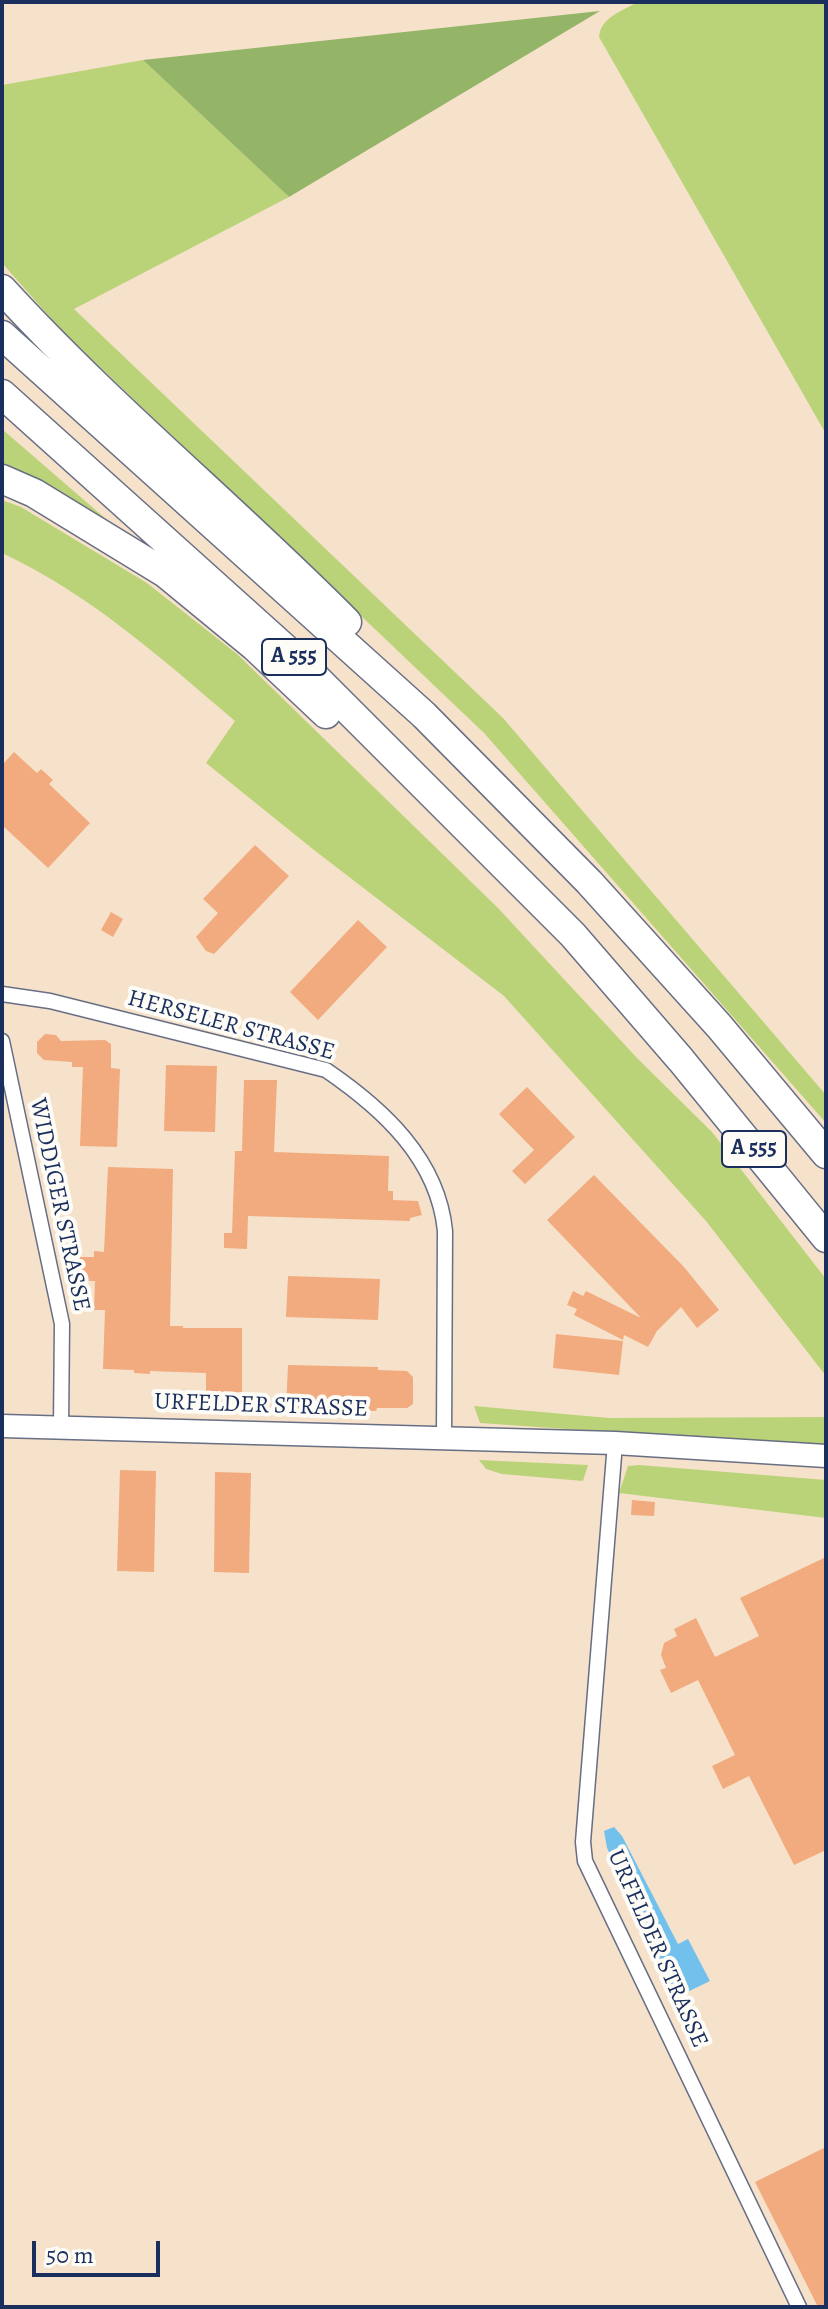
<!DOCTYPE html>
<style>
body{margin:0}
#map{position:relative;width:828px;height:2309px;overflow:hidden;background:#f6e2cb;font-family:Alegreya,serif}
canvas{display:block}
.frame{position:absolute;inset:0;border:4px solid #1b2f5e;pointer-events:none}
.scale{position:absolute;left:32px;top:2241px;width:128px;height:36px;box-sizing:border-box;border:4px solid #1b2f5e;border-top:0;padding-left:10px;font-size:24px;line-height:28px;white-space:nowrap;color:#1b2f5e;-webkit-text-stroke:6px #fdfcf7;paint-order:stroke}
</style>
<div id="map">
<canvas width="828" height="2309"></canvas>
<div class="frame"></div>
<div class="scale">50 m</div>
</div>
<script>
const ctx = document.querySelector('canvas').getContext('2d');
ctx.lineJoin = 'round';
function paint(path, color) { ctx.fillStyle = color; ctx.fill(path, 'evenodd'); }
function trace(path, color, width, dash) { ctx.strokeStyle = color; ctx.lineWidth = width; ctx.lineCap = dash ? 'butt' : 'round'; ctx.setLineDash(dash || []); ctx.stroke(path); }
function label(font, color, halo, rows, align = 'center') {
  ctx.font = font + ' Alegreya,serif'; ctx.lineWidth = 8; ctx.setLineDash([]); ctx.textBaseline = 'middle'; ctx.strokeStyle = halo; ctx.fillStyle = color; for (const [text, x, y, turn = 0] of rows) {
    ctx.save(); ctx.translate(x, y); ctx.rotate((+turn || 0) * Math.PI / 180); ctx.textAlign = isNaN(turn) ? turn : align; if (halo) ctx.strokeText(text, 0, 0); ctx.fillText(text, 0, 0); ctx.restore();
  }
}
const green = new Path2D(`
 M638 2H826V434L599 37C601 17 622 11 638 2Z
 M143 60 289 197 74 309 503 718 826 1095V1123L484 733 62 331 2 263V85Z
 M2 429 136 545 2 470Z
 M2 500 21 507 147 583 237 654 498 908 638 1059 712 1132 826 1279V1376L706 1221 504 996 314 850 206 763 235 721C162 659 90 594 2 553Z
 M474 1406 609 1418 826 1417V1447L480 1423Z
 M479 1460 588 1465 583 1481 502 1474 486 1469Z
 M639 1465 826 1480V1518L619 1493 628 1466Z`);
const forest = new Path2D(`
 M600 11 289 197 143 60Z`);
const water = new Path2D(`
 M614 1827 622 1836 678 1944 688 1939 710 1981 675 1998 607 1848 604 1831Z`);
const building = new Path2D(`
 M14 752 37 773 41 769 53 780 49 784 90 823 48 868 2 825V765Z
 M255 845 289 876 214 954 206 951 196 937 218 913 203 899Z
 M111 912 123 919 113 937 101 930Z
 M358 920 387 947 318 1020 290 992Z
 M45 1034 56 1035 61 1041 105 1040 111 1044V1068L120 1069 117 1147 80 1146 83 1067H72V1062L44 1060 37 1053V1042Z
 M166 1065 217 1066 215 1132 164 1131Z
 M244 1080H277L274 1152 389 1156 388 1191H393V1200L418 1201 422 1215 410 1218V1221L248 1216 247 1249 224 1248V1233H232L235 1151H242Z
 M527 1087 575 1137 525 1184 512 1171 534 1150 499 1114Z
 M108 1167 173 1169 170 1326H183V1328H242V1392H206V1373L150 1371V1374L134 1373V1370L103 1369 105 1310H94L95 1281H79L80 1257H94V1251L104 1252Z
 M594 1175 684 1267 719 1310 697 1328 681 1307 657 1331 648 1347 624 1335 623 1340 574 1315 577 1309 567 1305 573 1291 583 1296 586 1291 641 1318 547 1220Z
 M288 1276 380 1279 378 1320 286 1317Z
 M556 1334 623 1341 619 1375 553 1368Z
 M288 1365 378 1367V1370L407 1371 413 1377V1404L407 1408H377L376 1411 286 1408Z
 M120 1470 156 1471 154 1572 117 1571Z
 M215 1472 251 1473 249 1573 214 1572Z
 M632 1500 655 1502 654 1516 631 1515Z
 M826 1557V1850L794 1865 749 1776 723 1789 712 1766 735 1755 698 1680 671 1693 660 1670 666 1668 661 1655 664 1643 677 1636 674 1629 696 1618 715 1657 759 1636 740 1598Z
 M826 2147V2307H818L755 2182Z`);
const street = new Path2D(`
 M2 994 50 1001 326 1070C383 1109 438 1159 445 1231L444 1437
 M2 1041 62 1324 61 1427
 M615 1443 583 1842 585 1861 799 2307`);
const secondary = new Path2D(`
 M2 1426 615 1443 826 1456`);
const highway = new Path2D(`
 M2 289C110 407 234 508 347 622
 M2 335 424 715 589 882 719 1026 826 1154
 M2 394 299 661 573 935 681 1060 826 1238
 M2 479 34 493 165 573 255 647 326 714`);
const shields = [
 [294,657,64],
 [754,1149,64]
];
const shieldNames = [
 ["A 555",294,657],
 ["A 555",754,1149]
];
const streetNames = [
 ["HERSELER STRASSE",231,1026,15],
 ["WIDDIGER STRASSE",59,1205,78],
 ["URFELDER STRASSE",261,1406,2],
 ["URFELDER STRASSE",657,1949,66]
];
paint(green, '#bbd378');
paint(forest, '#94b568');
paint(water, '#71c1ec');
paint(building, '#f2ab7e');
trace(street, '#686e84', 17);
trace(secondary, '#686e84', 25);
trace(highway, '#686e84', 31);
trace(street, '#fff', 14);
trace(secondary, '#fff', 22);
trace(highway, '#fff', 28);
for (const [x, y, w] of shields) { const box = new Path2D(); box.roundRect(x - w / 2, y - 18, w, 36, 6); ctx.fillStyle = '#fdfcf7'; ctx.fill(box); trace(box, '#1b2f5e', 2); }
label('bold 22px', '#1b2f5e', null, shieldNames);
label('24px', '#1b2f5e', '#fdfcf7', streetNames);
</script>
